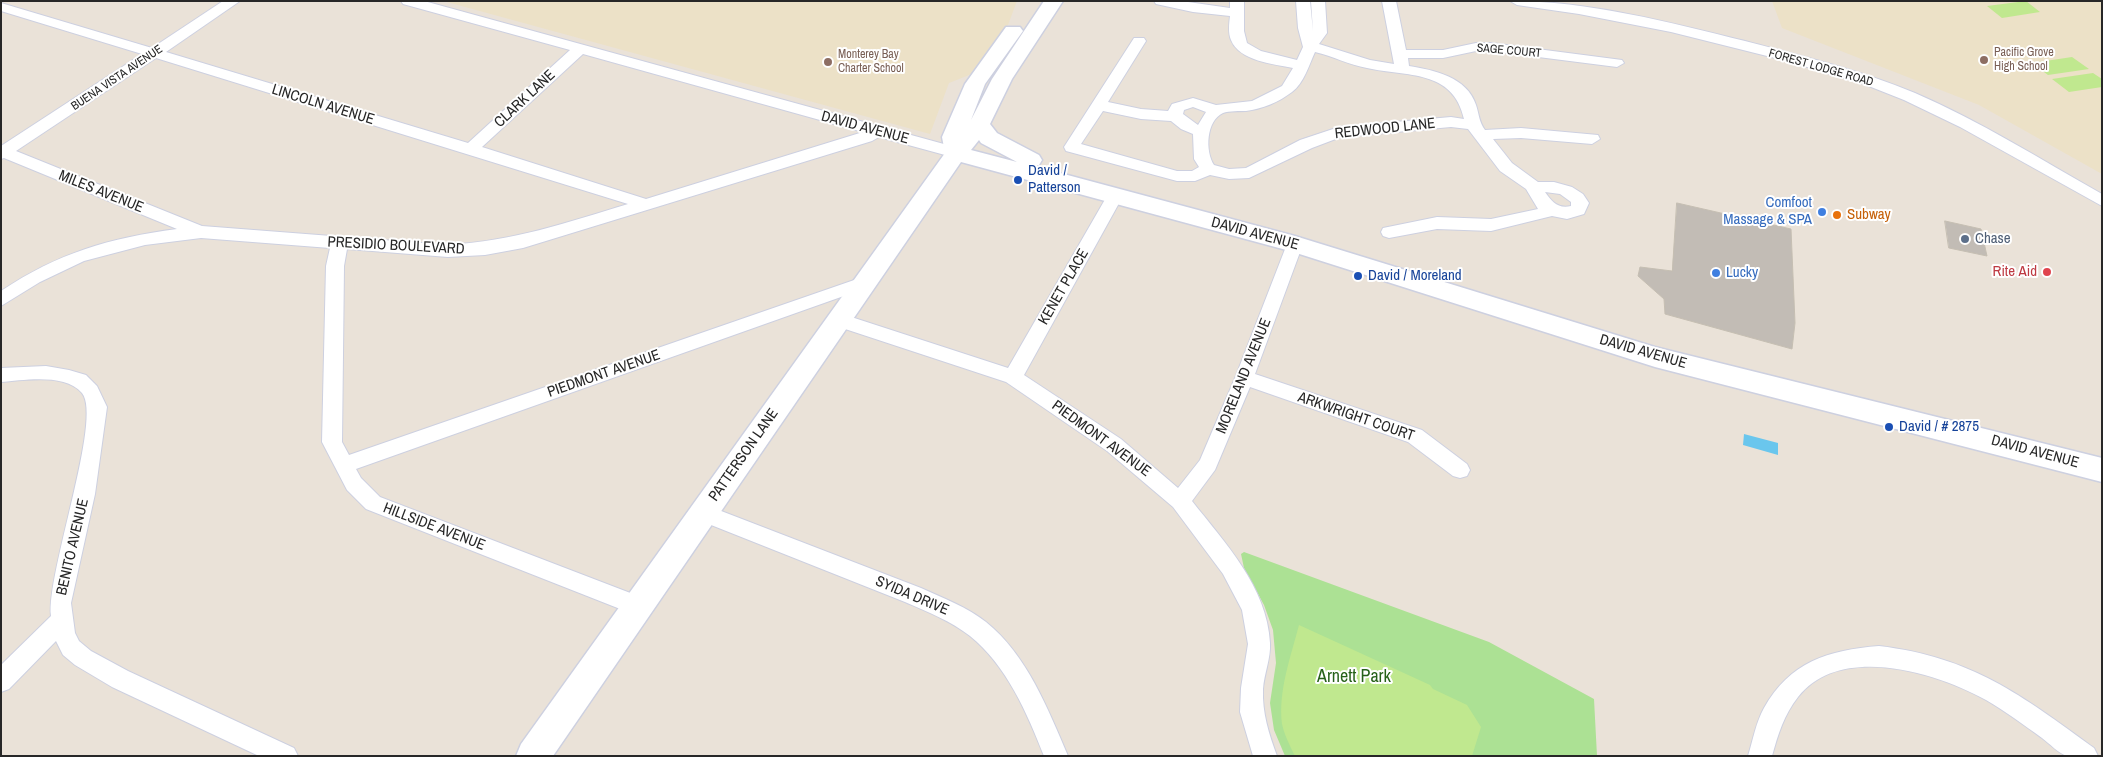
<!DOCTYPE html>
<style>
body{margin:0}
#map{position:relative;width:2103px;height:757px;overflow:hidden;background:#eae2d8;font-family:"Archivo Narrow",sans-serif}
canvas{display:block}
.frame{position:absolute;inset:0;border:2px solid #272727;pointer-events:none}
</style>
<div id="map">
<canvas width="2103" height="757"></canvas>
<div class="frame"></div>
</div>
<script>
const ctx = document.querySelector('canvas').getContext('2d');
ctx.lineJoin = 'round';
function paint(path, color) { ctx.fillStyle = color; ctx.fill(path, 'evenodd'); }
function trace(path, color, width, dash) { ctx.strokeStyle = color; ctx.lineWidth = width; ctx.lineCap = dash ? 'butt' : 'round'; ctx.setLineDash(dash || []); ctx.stroke(path); }
function label(font, color, halo, rows, align = 'center') {
  ctx.font = font + ' "Archivo Narrow",sans-serif'; ctx.lineWidth = 4; ctx.setLineDash([]); ctx.textBaseline = 'middle'; ctx.strokeStyle = halo; ctx.fillStyle = color; for (const [text, x, y, turn = 0] of rows) {
    ctx.save(); ctx.translate(x, y); ctx.rotate((+turn || 0) * Math.PI / 180); ctx.textAlign = isNaN(turn) ? turn : align; if (halo) ctx.strokeText(text, 0, 0); ctx.fillText(text, 0, 0); ctx.restore();
  }
}
const education = new Path2D(`
 M443 1H1017L997 54 984 69 949 83 930 134Z
 M1772 1H2102V174L1979 105 1782 28Z`);
const green = new Path2D(`
 M1244 552 1489 642 1594 699 1597 756H1285L1274 730 1270 703 1276 663 1273 630 1264 605 1244 568 1241 554Z`);
const pitch = new Path2D(`
 M2026 1 2040 12 2002 18 1987 6Z
 M2072 57 2089 69 2048 75 2032 63Z
 M2093 73 2102 79V87L2069 92 2052 79Z
 M1299 625 1430 685 1433 689 1467 705 1481 727 1472 756H1295C1290 746 1284 734 1282 724 1278 691 1291 656 1299 625Z`);
const water = new Path2D(`
 M1744 434 1778 443V455L1743 445Z`);
const building = new Path2D(`
 M1677 203 1791 229 1795 323 1792 349 1665 314 1664 299 1638 276 1640 267 1672 271Z
 M1945 221 1981 229 1987 256 1949 248Z`);
const street = new Path2D(`
 M223 1H240L166 52 468 143 570 50 403 4 401 1H424L962 149 964 153 962 157 956 158 879 137 872 141 523 248 485 255 448 257 347 249 344 266 342 442 349 455 860 278 866 276 872 278 875 282 872 286 356 469 361 478 380 497 646 599 649 606 646 613 638 616 366 509 347 490 322 442 326 266 330 248 201 238 145 245 84 261 40 282 1 306V291C58 253 109 238 177 229L4 158 1 159V146L142 54 1 11V3L152 48ZM583 54 863 132 646 199 482 147ZM156 58 628 204C566 223 513 241 448 245L202 226 16 151Z
 M1154 1H1181L1230 8V1H1244V31L1247 43 1261 51 1297 60 1303 47 1298 28 1296 1H1310L1313 31 1311 1H1325L1327 33 1319 44 1370 60 1394 64 1382 1H1396L1406 50H1443L1476 43H1491L1622 60 1624 63 1617 67 1491 51H1476L1443 58H1408L1409 66C1434 70 1467 77 1476 105 1479 114 1479 122 1485 130L1521 128 1598 135 1600 139 1592 144 1521 138 1493 139 1512 163 1538 182H1554L1572 187 1583 194 1589 203 1584 214 1567 219 1552 216 1491 231 1437 229 1389 238 1383 236 1381 232 1383 228 1437 217 1491 219 1538 209 1526 189 1500 171 1468 129 1451 127 1341 137 1312 148 1249 178 1229 179 1210 175 1195 181H1177L1066 151 1064 147 1134 38H1144L1146 41 1108 102 1141 109 1168 111 1172 104 1193 98 1216 105 1252 101 1282 86 1293 68C1274 64 1239 61 1231 40 1228 33 1229 24 1230 16L1193 12 1156 4ZM1315 52C1333 56 1349 65 1367 68 1407 77 1453 69 1464 119L1451 117 1339 127 1300 140 1246 168 1229 169 1214 165C1205 151 1206 121 1223 113 1229 111 1240 111 1246 111 1262 109 1279 102 1292 92 1304 83 1309 65 1315 52ZM1193 107 1206 112 1198 125 1183 114 1184 110ZM1103 111 1141 119 1171 121 1181 129 1193 134 1194 159 1199 167 1192 171H1177L1081 144ZM1545 192 1560 194 1571 202V206C1558 209 1552 202 1545 192Z
 M1510 1C1589 1 1668 22 1745 41 1802 56 1860 70 1915 93 1980 121 2040 159 2102 194V206L1960 127 1904 100 1861 83 1787 61 1671 32 1579 14 1517 5Z
 M1115 190 1121 192 1123 196 1024 375 1121 439 1178 488 1200 460 1235 378 1287 244 1289 240H1301L1303 244 1255 374 1422 430 1467 464 1470 470 1467 476 1460 478 1453 476 1408 442 1250 387 1215 470 1192 501C1225 543 1267 587 1270 643 1271 658 1264 674 1263 689 1262 713 1269 734 1277 756H1253L1240 712 1241 688 1248 644 1242 610 1223 574 1173 507 1107 451 1006 382 833 325 830 320 833 315 839 313 1008 368 1107 196 1109 192Z
 M46 366 69 370 86 375 97 386 107 407 95 494 71 603 75 633 79 641 91 651 128 671 294 748 298 756H259L112 687 75 665 63 655 56 641 9 689 1 692V665L51 616C46 574 103 418 82 393 65 373 24 380 1 382V368Z
 M703 504 921 588C943 598 967 607 986 622 1027 655 1048 709 1068 756H1044C1027 713 1007 666 970 636 951 621 928 612 905 602L696 519 693 513 696 507Z
 M1879 646C1972 657 2021 695 2094 748L2098 756C2088 756 2077 757 2067 756 2059 754 2049 743 2042 738 2024 725 2005 711 1986 700 1936 672 1840 643 1798 697 1784 715 1778 734 1772 756H1748C1753 740 1756 722 1764 708 1790 662 1828 650 1879 646Z`);
const secondary = new Path2D(`
 M1044 1H1063L1012 79 990 124 997 133 1039 155 1042 160 1039 165 1034 166 1295 236 1655 347 2102 458V482L1655 367 1290 251 961 162 553 756H516L521 744 945 153 942 137 965 84 1006 27H1020L1023 31 985 84 971 120 992 79ZM979 140 981 143 1017 162 971 150Z`);
const markers = [
 [1984,60,5,"#8d6e63"],
 [828,62,5,"#8d6e63"],
 [1018,180,5,"#1a4fb4"],
 [1822,212,5,"#3f7fe0"],
 [1837,215,5,"#e8710a"],
 [1965,239,5,"#5c6f8a"],
 [2047,272,5,"#e0444e"],
 [1716,273,5,"#3f7fe0"],
 [1358,276,5,"#1a4fb4"],
 [1889,427,5,"#1a4fb4"]
];
const farStreetnames = [
 ["SAGE COURT",1509,51,5],
 ["FOREST LODGE ROAD",1821,68,16],
 ["BUENA VISTA AVENUE",117,78,-34]
];
const farEducationnames = [
 ["Pacific Grove",1994,53],
 ["High School",1994,67],
 ["Monterey Bay",838,55],
 ["Charter School",838,69]
];
const streetNames = [
 ["CLARK LANE",525,99,-43],
 ["LINCOLN AVENUE",323,105,17],
 ["DAVID AVENUE",865,128,15],
 ["REDWOOD LANE",1385,129,-6],
 ["MILES AVENUE",101,192,22],
 ["DAVID AVENUE",1255,234,15],
 ["PRESIDIO BOULEVARD",396,246,3],
 ["KENET PLACE",1064,287,-60],
 ["DAVID AVENUE",1643,352,16],
 ["PIEDMONT AVENUE",604,374,-19],
 ["MORELAND AVENUE",1244,376,-68],
 ["ARKWRIGHT COURT",1356,417,19],
 ["PIEDMONT AVENUE",1101,439,36],
 ["DAVID AVENUE",2035,452,15],
 ["PATTERSON LANE",744,455,-55],
 ["HILLSIDE AVENUE",434,527,21],
 ["BENITO AVENUE",73,547,-77],
 ["SYIDA DRIVE",912,596,23]
];
const transitNames = [
 ["David /",1028,171],
 ["Patterson",1028,188],
 ["David / Moreland",1368,276],
 ["David / # 2875",1899,427]
];
const shopNames = [
 ["Comfoot",1812,203],
 ["Massage & SPA",1812,220],
 ["Lucky",1726,273,"left"]
];
const foodNames = [
 ["Subway",1847,215]
];
const serviceNames = [
 ["Chase",1975,239]
];
const healthNames = [
 ["Rite Aid",2037,272]
];
const nearParknames = [
 ["Arnett Park",1354,677]
];
paint(education, '#ece1c7');
paint(green, '#ace194');
paint(pitch, '#c0e88f');
paint(water, '#6ac6ed');
paint(building, '#c2bcb5');
trace(building, '#c5beb2', 1);
trace(street, '#cdd0e0', 2);
trace(secondary, '#cdd0e0', 3);
paint(street, '#fff');
paint(secondary, '#fff');
for (const [x, y, r, color] of markers) { const dot = new Path2D(); dot.arc(x, y, r, 0, 2 * Math.PI); ctx.fillStyle = color; ctx.fill(dot); trace(dot, '#fff', 2); }
label('12px', '#272727', '#fff', farStreetnames);
label('12px', '#785e54', '#fff', farEducationnames, 'left');
label('15px', '#272727', '#fff', streetNames);
label('15px', '#164399', '#fff', transitNames, 'left');
label('15px', '#366cbe', '#fff', shopNames, 'right');
label('15px', '#c56008', '#fff', foodNames, 'left');
label('15px', '#4e5e75', '#fff', serviceNames, 'left');
label('15px', '#be3a42', '#fff', healthNames, 'right');
label('18px', '#266119', '#fff', nearParknames);
</script>
